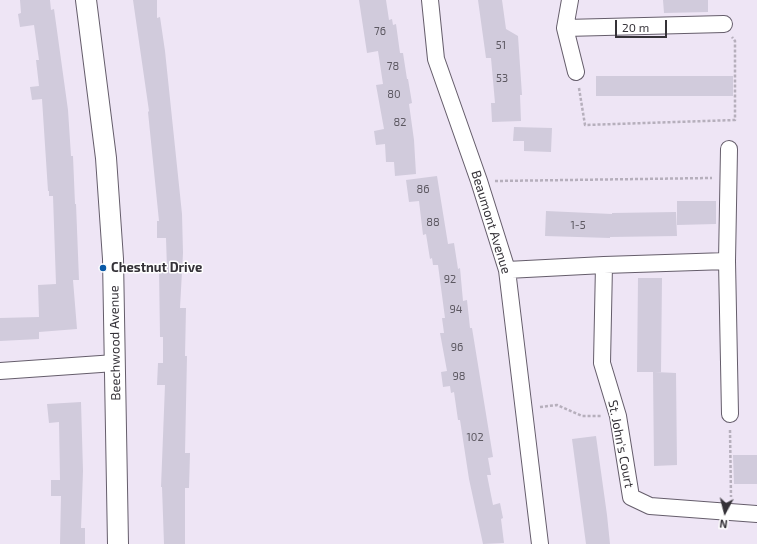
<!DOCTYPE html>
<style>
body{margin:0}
#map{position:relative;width:757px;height:544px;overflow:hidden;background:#eee5f5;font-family:"Exo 2",sans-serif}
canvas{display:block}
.north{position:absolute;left:705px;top:492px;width:40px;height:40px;-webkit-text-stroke:3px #fff;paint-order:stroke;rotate:187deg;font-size:11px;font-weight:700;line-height:16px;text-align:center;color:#353238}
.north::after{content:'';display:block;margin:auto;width:14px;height:18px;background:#353238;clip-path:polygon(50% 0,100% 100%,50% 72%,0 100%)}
.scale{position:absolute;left:615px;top:20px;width:52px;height:18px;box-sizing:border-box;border:2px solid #353238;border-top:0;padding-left:5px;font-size:12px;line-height:14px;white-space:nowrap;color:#353238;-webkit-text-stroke:3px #fff;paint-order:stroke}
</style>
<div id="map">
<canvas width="757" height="544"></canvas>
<div class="north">N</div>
<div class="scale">20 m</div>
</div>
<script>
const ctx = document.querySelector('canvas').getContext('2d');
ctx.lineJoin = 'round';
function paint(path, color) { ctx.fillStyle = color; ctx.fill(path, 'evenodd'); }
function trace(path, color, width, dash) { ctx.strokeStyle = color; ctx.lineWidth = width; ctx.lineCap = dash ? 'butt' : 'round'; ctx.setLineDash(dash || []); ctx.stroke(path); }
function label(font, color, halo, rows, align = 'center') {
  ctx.font = font + ' "Exo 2",sans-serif'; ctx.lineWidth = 3; ctx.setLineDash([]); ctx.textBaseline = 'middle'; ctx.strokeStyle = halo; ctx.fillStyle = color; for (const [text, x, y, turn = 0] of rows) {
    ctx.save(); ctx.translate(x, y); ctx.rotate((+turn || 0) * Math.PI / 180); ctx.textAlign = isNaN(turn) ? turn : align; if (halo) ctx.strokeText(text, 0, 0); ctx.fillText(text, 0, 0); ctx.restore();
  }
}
const building = new Path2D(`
 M20 0H50L51 10 54 9 68 110 71 156H73L75 204H76L79 280H73L77 329 39 332V339L0 341V318L39 317 38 285 56 284 53 196H49V191H48L42 99 32 100 30 87 39 86 36 60H39L34 25 20 27 18 14 21 13Z
 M133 0H157V18L160 17 165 51 182 214 183 253 180 308H186L185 356H187L185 453H190L189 488H185V544H164L162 487H161L165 385H157L158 363H163V337H160L159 269H167L166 238H157V221H159L148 112 149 111Z
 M359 0H386L389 20 392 19 393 25 396 24 400 53H403L407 79H408L412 103 409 104 414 140 416 174 395 176 394 162H386L385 144 376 145 374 131 384 129 376 85 383 84 378 51 367 53Z
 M478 0H502L506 29 518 36 522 95H520L521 121 492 122 491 103H495L491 58H486Z
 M663 0H708V12L664 13Z
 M596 76H733V96H596Z
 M514 127 552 128 551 152 524 151V141H513Z
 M437 176 448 244 454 243 458 269 460 268 463 301 467 300 470 328H472L493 457 488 458 491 475H487L493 505 500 503 503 518 501 519 504 543 483 544 469 479 460 420H458L454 392 451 393 450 386 443 387 441 372 447 371 440 333H444L442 318H445L438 265H433L432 258 430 259 426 234 423 235 419 201 409 202 406 180Z
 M677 201H716V224L677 225Z
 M546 211 612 214V213L676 212 677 236 610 237V238L545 236Z
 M638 278H662L661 372H655L676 373 677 465 654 466 653 372H637Z
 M81 402 83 471 81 528H85V544H60L61 496H51V480H60L59 422 49 423 47 404Z
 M596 436 607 515 610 544H586L572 439Z
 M733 455H757V484H734Z`);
const path = new Path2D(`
 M579 88 585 125 735 120V41L732 37
 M495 181 712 178
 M540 407 557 405 582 416H602
 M730 430 731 497`);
const minor = new Path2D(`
 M430 0 436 59 479 181 507 270 540 544
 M570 0 565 28 576 72
 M565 28 724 24
 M729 149 727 261 730 414
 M604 265 602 363 618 416 631 497 650 506 757 514
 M507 270 604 265 727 261
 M0 371 115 363`);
const tertiary = new Path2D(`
 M86 0 106 158 113 259 118 544`);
const markers = [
 [103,268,4,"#0a59a7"]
];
const numberNames = [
 ["76",380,31],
 ["51",501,45],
 ["78",393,66],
 ["53",502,78],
 ["80",394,94],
 ["82",400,122],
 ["86",423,189],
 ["88",433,222],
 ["1-5",578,225],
 ["92",450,279],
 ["94",456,309],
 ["96",457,347],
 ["98",459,376],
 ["102",475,437]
];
const streetNames = [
 ["Beaumont Avenue",491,222,73],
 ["Beechwood Avenue",115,343,-91],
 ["St. John's Court",621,444,79]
];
const poiNames = [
 ["Chestnut Drive",111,268]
];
paint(building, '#d1cbdc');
trace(minor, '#655d6b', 18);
trace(tertiary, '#655d6b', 22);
trace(path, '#b6afbc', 2.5, [3, 2]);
trace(minor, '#fff', 16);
trace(tertiary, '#fff', 20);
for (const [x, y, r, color] of markers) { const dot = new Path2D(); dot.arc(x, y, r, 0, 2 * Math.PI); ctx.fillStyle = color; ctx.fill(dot); trace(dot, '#fff', 1.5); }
label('11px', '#5c5861', null, numberNames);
label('13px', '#353238', '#fff', streetNames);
label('bold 13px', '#353238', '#fff', poiNames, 'left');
</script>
